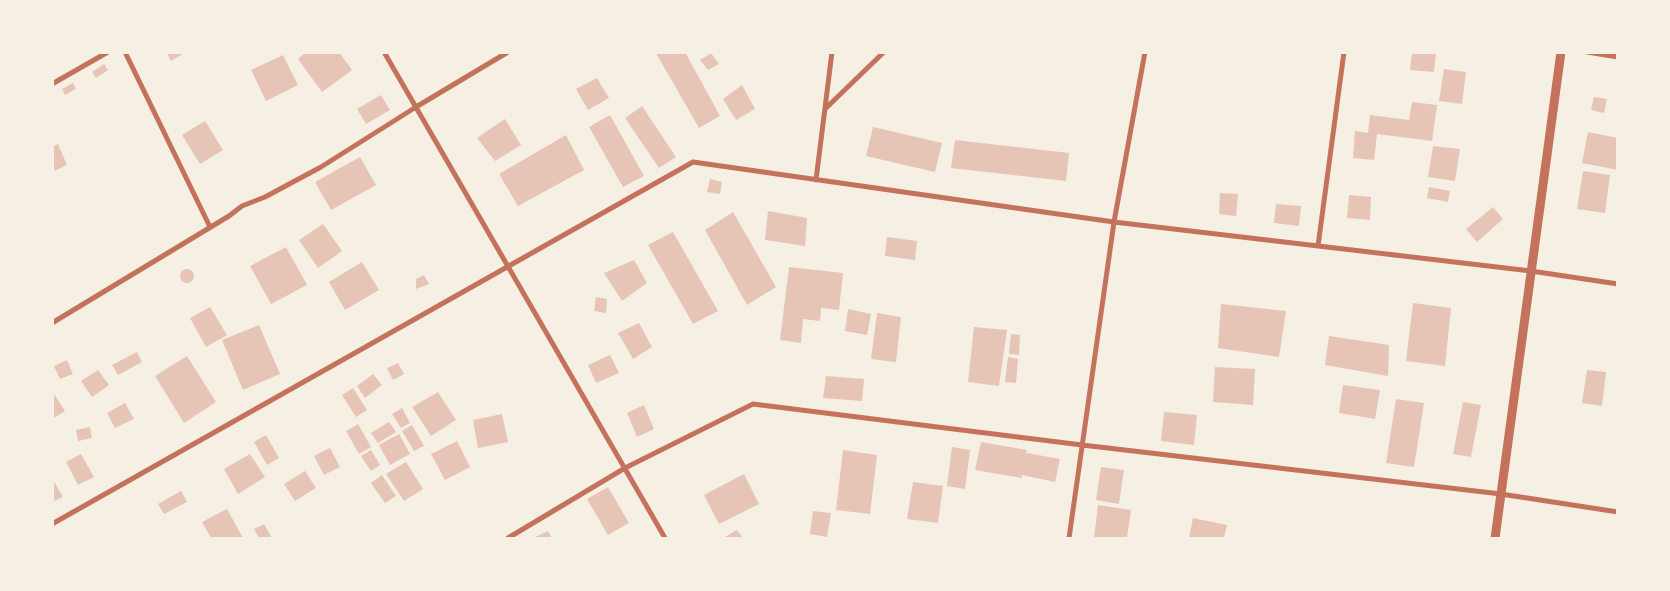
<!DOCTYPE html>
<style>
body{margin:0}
#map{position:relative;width:1670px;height:591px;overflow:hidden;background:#f6efe4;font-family:"Noto Sans",sans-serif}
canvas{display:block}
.frame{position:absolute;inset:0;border:54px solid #f6efe4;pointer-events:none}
</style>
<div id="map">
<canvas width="1670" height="591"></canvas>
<div class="frame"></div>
</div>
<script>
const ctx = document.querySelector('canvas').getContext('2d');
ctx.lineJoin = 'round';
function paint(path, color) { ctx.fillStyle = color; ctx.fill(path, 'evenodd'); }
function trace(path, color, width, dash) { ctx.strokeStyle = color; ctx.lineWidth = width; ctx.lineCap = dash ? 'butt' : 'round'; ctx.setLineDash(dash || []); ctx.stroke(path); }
const building = new Path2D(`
 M166 52H186L171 61Z
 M306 52H339L352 70 322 92 298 59Z
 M658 52H685L720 116 699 128 656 53Z
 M1412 52H1436L1434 72 1410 70Z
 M711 53 719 64 708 70 700 60Z
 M283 55 298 85 266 101 251 70Z
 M104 64 108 70 96 78 92 72Z
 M1444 69 1466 72 1462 104 1439 101Z
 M597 78 609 98 588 110 576 89Z
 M73 83 76 89 65 95 62 89Z
 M742 85 755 109 736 120 723 99Z
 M381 95 390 110 366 124 357 109Z
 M1594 97 1607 99 1604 113 1591 110Z
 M1412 102 1437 105 1432 141 1377 134 1374 160 1353 158 1355 131 1368 133 1370 115 1409 120Z
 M642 106 676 157 659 168 625 118Z
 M610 115 644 176 623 187 589 127Z
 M505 119 521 145 495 161 477 138Z
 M205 121 223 150 200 164 182 135Z
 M873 127 942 143 935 172 866 156Z
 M1588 132 1618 138V170L1582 163Z
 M566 135 584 170 518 206 499 174Z
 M955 140 1069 153 1066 181 951 168Z
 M58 144 67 165 52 172V147Z
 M1433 146 1460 149 1455 181 1428 177Z
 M360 157 376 185 331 210 315 182Z
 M1583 171 1610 175 1605 213 1577 209Z
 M710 179 722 182 720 194 707 192Z
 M1429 187 1450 191 1448 202 1427 198Z
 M1220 193 1238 194 1236 216 1219 214Z
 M1349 195 1371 197 1370 220 1347 218Z
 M1276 204 1301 206 1299 226 1274 223Z
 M1493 207 1503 219 1477 242 1466 229Z
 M768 211 807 218 805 246 765 240Z
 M733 212 776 287 747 305 705 230Z
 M323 224 342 251 318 268 299 240Z
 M673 232 718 311 693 324 648 245Z
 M887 237 917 241 915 260 885 256Z
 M286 247 307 285 271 304 250 266Z
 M634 260 647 283 622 301 604 273Z
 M362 262 379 290 345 310 329 282Z
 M789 267 843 273 839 310 821 308 820 321 803 319 801 343 780 340Z
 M180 276a7 7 0 1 1 14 0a7 7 0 1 1-14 0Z
 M424 275 429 284 416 289V279Z
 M596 297 607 299 606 313 594 311Z
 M1413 303 1451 308 1445 366 1406 361Z
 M1221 304 1286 311 1279 357 1218 348Z
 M210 307 227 335 206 347 190 318Z
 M848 309 871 314 867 335 845 331Z
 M877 313 901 317 896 362 871 359Z
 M639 323 652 347 633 359 618 333Z
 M259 325 280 374 243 390 222 340Z
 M974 327 1007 330 999 386 968 382Z
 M1011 334 1020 335 1019 355 1009 354Z
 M1329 336 1389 345 1388 376 1325 365Z
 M137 352 142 362 118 375 112 365Z
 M610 355 619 373 596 383 588 365Z
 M187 356 216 402 184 423 155 376Z
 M1008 357 1018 359 1016 383 1005 382Z
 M67 360 73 374 60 379 54 366Z
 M398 363 404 374 393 380 387 368Z
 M1215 367 1255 369 1253 405 1213 402Z
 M98 370 109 385 92 397 81 381Z
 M1587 370 1606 372 1602 406 1582 403Z
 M373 374 382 385 365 398 357 386Z
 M826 376 864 379 862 401 823 398Z
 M1343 385 1380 390 1375 419 1339 413Z
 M353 388 367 410 356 417 342 395Z
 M52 391 65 411 52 419Z
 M438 392 456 420 431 436 412 407Z
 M1396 399 1424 403 1414 467 1386 463Z
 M1463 402 1481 405 1471 457 1453 454Z
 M125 403 134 419 115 428 107 413Z
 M644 405 654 429 637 437 627 413Z
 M402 408 410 423 401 428 392 414Z
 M1164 412 1197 415 1194 445 1161 441Z
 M502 414 508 442 478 448 473 420Z
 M389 422 396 432 378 443 371 433Z
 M358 424 371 447 359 454 346 431Z
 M412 425 424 446 414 451 402 431Z
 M90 427 92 438 78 441 76 430Z
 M399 434 410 454 390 465 379 445Z
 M266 435 279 458 267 465 254 442Z
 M457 441 470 467 445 480 431 454Z
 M981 442 1027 450 1025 458 1027 453 1060 459 1055 482 1022 475V478L975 470Z
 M952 447 970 450 965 489 947 486Z
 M330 448 340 467 324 475 314 456Z
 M371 450 380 465 371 471 361 456Z
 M843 450 877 455 870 514 836 510Z
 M81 454 94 477 78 485 66 462Z
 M250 454 265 477 238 494 224 469Z
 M406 462 423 489 404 501 386 474Z
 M1101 467 1124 470 1119 504 1096 500Z
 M305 471 316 488 295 501 284 484Z
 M744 474 759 504 719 524 704 495Z
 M382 475 396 496 385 503 371 483Z
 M52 478 63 497 52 502Z
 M913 482 943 486 938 523 907 519Z
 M608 487 629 523 608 535 587 499Z
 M181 491 187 502 164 514 158 504Z
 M1098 505 1131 510 1127 538H1094Z
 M227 509 243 538H211L202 522Z
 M813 511 831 513 827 537 810 534Z
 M1193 518 1227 525 1224 538H1189Z
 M264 524 272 538H259L254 529Z
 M737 530 743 538H723Z
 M548 531 552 538H533Z`);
const minor = new Path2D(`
 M125 52 210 227
 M384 52 665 538
 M1587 52 1618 57
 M52 84 108 52
 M825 109 884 52
 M816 180 832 52
 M1318 246 1344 52
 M52 323 229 216 242 206 265 197 321 167 416 107 508 52
 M52 524 693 162 1114 222 1531 271 1618 284
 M508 538 625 468 753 404 1082 445 1501 494 1618 512
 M1069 538 1114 222 1145 52`);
const tertiary = new Path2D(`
 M1495 538 1561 52`);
paint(building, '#e6c5b7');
trace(minor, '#c5725c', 5);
trace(tertiary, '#c5725c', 9);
</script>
